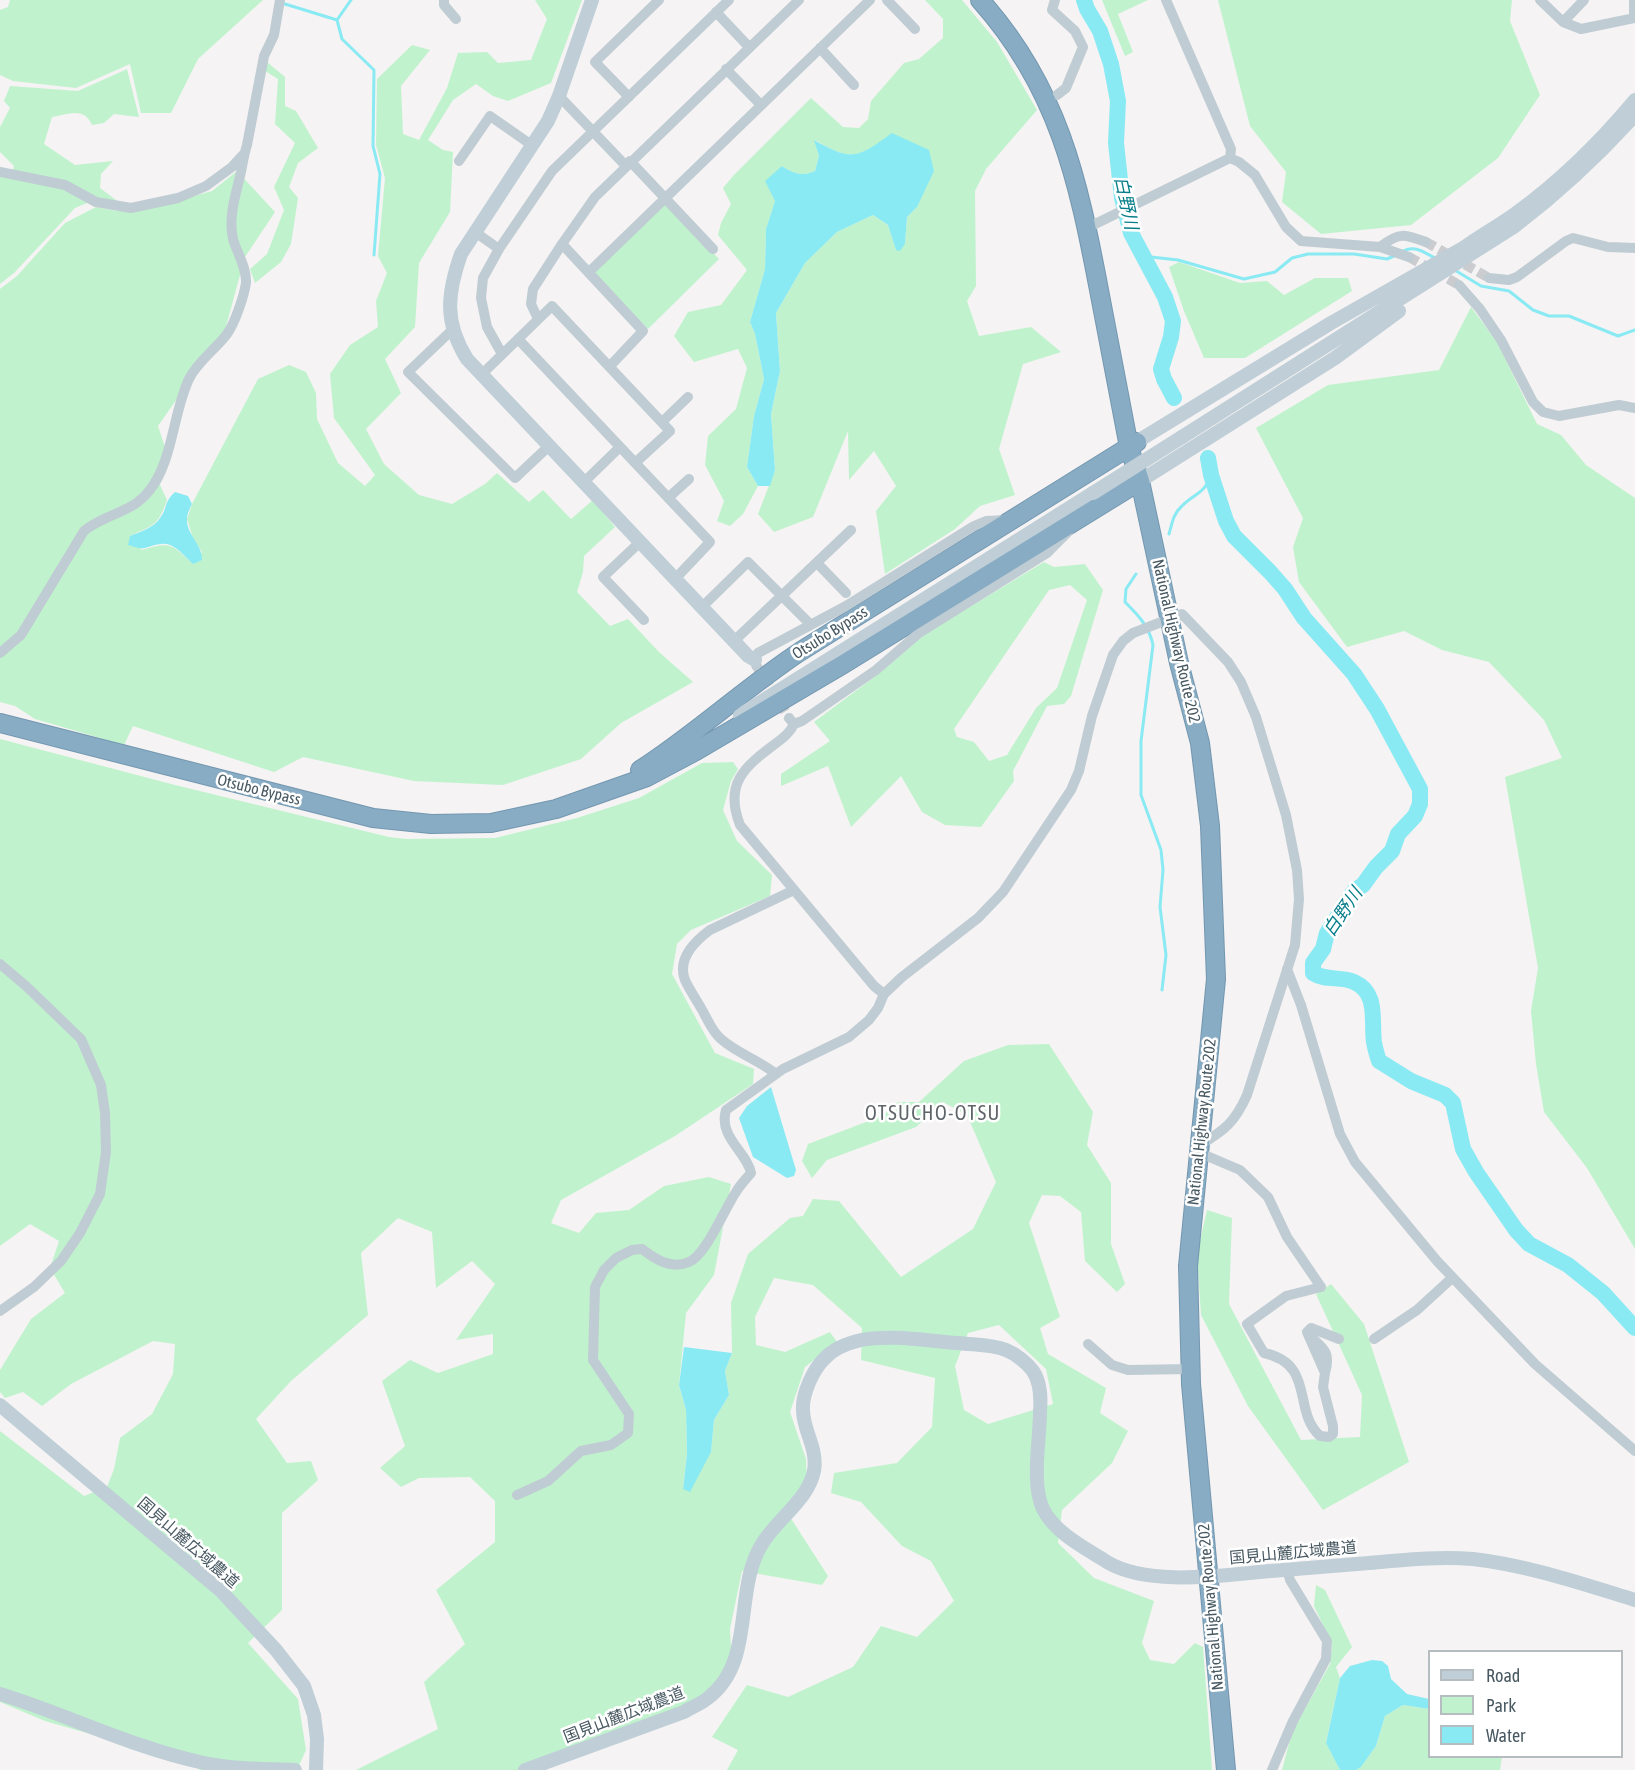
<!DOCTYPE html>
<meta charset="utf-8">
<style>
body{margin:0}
#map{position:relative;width:1635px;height:1770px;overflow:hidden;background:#f5f3f3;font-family:"Asap Condensed",sans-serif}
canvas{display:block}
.legend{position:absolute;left:1428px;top:1650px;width:195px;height:108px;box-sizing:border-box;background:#fff;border:2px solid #b6bdc0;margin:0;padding:8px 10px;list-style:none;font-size:18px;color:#485962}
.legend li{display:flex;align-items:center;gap:12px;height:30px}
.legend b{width:30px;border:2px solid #b6bdc0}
</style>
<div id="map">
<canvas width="1635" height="1770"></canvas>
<ul class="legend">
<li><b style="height:8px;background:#bfced7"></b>Road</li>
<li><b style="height:16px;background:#c0f3cd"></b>Park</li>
<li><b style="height:16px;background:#8aeaf3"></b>Water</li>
</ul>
</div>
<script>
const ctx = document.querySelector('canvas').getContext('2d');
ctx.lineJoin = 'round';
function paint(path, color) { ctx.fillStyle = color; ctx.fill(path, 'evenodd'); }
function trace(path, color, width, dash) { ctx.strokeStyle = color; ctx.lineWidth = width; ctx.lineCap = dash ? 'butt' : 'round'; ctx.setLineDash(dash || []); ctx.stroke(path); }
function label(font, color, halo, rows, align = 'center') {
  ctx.font = font + ' "Asap Condensed","Noto Sans JP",sans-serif'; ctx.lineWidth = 5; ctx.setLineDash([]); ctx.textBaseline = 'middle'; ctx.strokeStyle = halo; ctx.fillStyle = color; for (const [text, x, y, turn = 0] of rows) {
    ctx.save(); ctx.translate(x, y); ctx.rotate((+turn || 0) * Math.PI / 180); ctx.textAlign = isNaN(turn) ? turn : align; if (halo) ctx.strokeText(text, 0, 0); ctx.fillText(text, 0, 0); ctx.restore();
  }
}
const green = new Path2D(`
 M10 0H263L198 59 171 113H141L130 64 76 88 13 81 0 75V10L8 7Z
 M535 0H582L551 83 508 101 493 96 476 84 453 100 428 140 443 150 453 152 450 212 419 263 415 327 385 359 401 393 366 429 384 464 419 495 452 504 485 484 497 473 529 502 543 490 571 519 593 500 615 527 584 556 583 572 577 592 610 626 628 619 659 652 693 682 621 723 581 759 503 785 414 781 303 757 274 772 133 726 124 745 35 719 15 706 0 702V289L17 276 65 223 96 207 117 211 172 202 212 191 237 171 275 212 245 257 225 330 158 426 166 450 160 485 167 500C158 526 153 525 130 536L142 550C170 541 172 544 193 564L202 552 193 538 187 519 192 504 258 379 289 365 306 372 316 393 317 419 338 463 365 486 375 475 334 418 330 374 350 345 378 327 376 301 387 273 378 256 385 178 376 145 377 79 412 45 430 50 401 86 403 134 419 140 447 88 458 53 487 52 498 63 531 60 547 19Z
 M925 0H962L997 42 1037 110 986 169 975 191 976 286 967 301 979 336 1031 327 1061 352 1023 364 999 449 1015 495 980 506 955 529 885 574 876 511 896 486 874 451 849 480 848 431 813 517 774 532 758 514 775 470 771 414 780 371 776 313 805 263 837 232 873 215 888 225 896 249 905 244 907 217 917 207 892 134C858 157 853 163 815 140L819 156 815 171C801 177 793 173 782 166L775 201 766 229 765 269 750 322 755 334 764 379 754 416 747 467 758 486 743 514 730 526 717 521 724 501 705 465 708 436 736 409 747 368 738 349 694 362 674 336 688 312 721 305 747 270 718 235 721 223 731 204 723 188 734 175 811 98 843 127 859 128 868 119 871 101 904 63 919 59 943 38V19Z
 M1102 0H1148L1118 14 1133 52 1125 56Z
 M1218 0H1512L1510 21 1540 95 1498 158 1411 225 1321 234 1282 202 1286 172 1250 126Z
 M267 62 285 77V106L296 111 318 148 298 163 289 187 298 198 291 244 281 262 255 283 250 269 267 254 284 210 274 187 295 143 275 124 278 79 265 71Z
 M127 69 139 117 114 114 104 123 92 125C84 107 69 114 52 117L44 144 75 165 113 161 101 174 100 188 120 203 94 200 75 208 14 273 0 284V175L11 176 14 166 0 152V127L10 108 4 101 10 86 78 91Z
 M664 203 719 259 648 329 594 272Z
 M1179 262 1240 283 1267 281 1284 295 1315 278H1348L1352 291 1245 358H1204L1184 311 1169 267Z
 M1471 307 1497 342 1537 424 1561 435 1586 465 1635 498V1249L1587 1168 1544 1112 1536 1064 1531 1011 1538 968 1505 777 1562 758 1544 720 1489 662 1442 650 1404 631 1347 647 1299 582 1293 547 1303 518 1256 428 1328 385 1439 370Z
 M1044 562 1054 567 1085 564 1103 590 1071 696 1064 704 1047 706 1013 771 1014 781 981 827 945 825 922 812 901 776 851 827 828 766 781 786V774L830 741 814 722 881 672 925 634ZM1070 585 1087 600 1057 688 1036 708 1007 755 989 761 974 742 957 737 954 729 1049 590Z
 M0 739 175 785 389 837 406 839 495 838 577 818 639 798 702 763 733 762 738 769 731 781 723 810 737 841 772 875 770 896 691 930 677 944 672 974 715 1053 754 1069 753 1084 675 1136 561 1200 551 1223 579 1233 596 1213 629 1210 664 1186 709 1177 731 1184 714 1275 686 1313 679 1385 686 1410 687 1454 683 1488 711 1452 714 1420 729 1395 725 1371 732 1353 731 1303 748 1254 790 1218 803 1216 813 1199 839 1201 901 1277 973 1229 996 1182 967 1115 943 1102 916 1127 827 1160 812 1178 802 1161 808 1144 882 1116 898 1102H919L964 1061 1008 1045 1049 1044 1093 1112 1087 1145 1111 1183V1244L1125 1284 1117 1292 1085 1261 1081 1212 1060 1196 1042 1195 1029 1223 1060 1317 1040 1328 1048 1354 1106 1388 1100 1413 1128 1431 1112 1463 1062 1510 1058 1543 1094 1578 1154 1601 1142 1643 1150 1660 1174 1664 1195 1643 1203 1647 1212 1770H727L738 1750 712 1737 747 1685 788 1697 853 1667 881 1626 917 1637 954 1601 931 1561 902 1546 861 1502 831 1493 834 1473 897 1463 932 1427 935 1378 861 1360 862 1328 813 1285 774 1278 755 1317 756 1345 785 1352 830 1332 837 1342 805 1367 790 1412 806 1459 807 1496 790 1517 828 1576 822 1585 742 1571 730 1629 732 1667 688 1716 530 1761 518 1770H356L438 1729 424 1682 465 1644 436 1590 495 1542V1501L470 1477 419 1478 401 1487 380 1468 405 1446 382 1381 410 1360 438 1373 493 1354V1334L456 1340 495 1284 472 1261 436 1288 432 1232 398 1218 361 1253 368 1315 291 1381 256 1419 287 1463 311 1461 318 1480 282 1513V1610L248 1643 298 1699 306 1750 297 1770H199L203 1759 132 1746 45 1721 0 1702V1431L84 1496 107 1487 114 1469 120 1438 152 1414 173 1374 175 1344 153 1341 71 1384 42 1406 23 1392 5 1398 0 1392V1370L31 1319 65 1293 50 1268 59 1241 30 1224 0 1246ZM999 1325 1046 1369 1053 1404 988 1424 964 1410 955 1366 968 1333Z
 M1207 1210 1232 1218 1229 1304 1301 1440 1360 1437 1362 1395 1316 1294 1331 1284 1364 1324 1409 1462 1323 1510 1248 1406 1201 1315 1197 1254Z
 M1316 1585 1325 1590 1352 1647 1336 1667 1340 1678 1326 1742 1340 1770H1282L1292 1732 1330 1664 1332 1644 1314 1606Z
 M1403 1705 1429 1709 1430 1756 1502 1757 1500 1770H1356L1361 1767 1376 1746 1385 1716Z`);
const water = new Path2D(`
 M892 133 929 150 934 171 917 207 907 217 905 244 900 251 896 250 888 225 873 215 837 232 805 263 776 313 780 371 771 414 775 470 770 486H758L747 467 754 416 764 379 755 334 750 322 765 269 766 229 775 201 765 181 782 166C793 173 801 177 815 171L819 156 814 140C853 162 857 158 892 133Z
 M175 492 188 496 192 504C190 508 187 514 187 519 186 534 203 545 202 560L193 564C184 556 174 542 161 544 143 546 149 552 128 545L130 536C139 532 154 528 160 518 168 508 163 503 175 492Z
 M771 1087 796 1170 794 1176 787 1178 753 1157 739 1118 747 1106Z
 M684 1347 732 1353 725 1371 729 1395 714 1420 711 1452 690 1492 683 1489 687 1454 686 1410 679 1385Z
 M1372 1660 1382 1661 1388 1666 1391 1679 1407 1694 1429 1699V1709L1403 1705 1385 1716 1376 1746 1361 1767 1356 1770H1340L1326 1743 1340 1678 1350 1666Z`);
const stream = new Path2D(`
 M351 0 337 20 342 39 374 70 373 146 380 174 374 255
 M285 4 337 20
 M1403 251C1416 245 1423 252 1435 258
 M1142 256 1178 260 1244 279 1275 272 1292 258 1308 254H1354L1387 259 1394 256
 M1453 269 1481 286 1509 291 1533 310 1549 316H1569L1618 336 1635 330
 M1169 534C1172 524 1173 514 1181 507 1193 494 1205 494 1211 475
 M1136 574 1126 589 1125 602C1138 615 1149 626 1153 645L1141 741V795L1161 850 1163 870 1160 907 1166 955 1162 990`);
const river = new Path2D(`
 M1084 0 1087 9 1100 31 1111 64 1118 101 1116 143 1122 198 1131 233 1165 297 1173 321 1171 337 1161 369 1164 379 1174 398
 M1208 458 1211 475 1226 521 1234 536 1270 572 1285 589 1304 618 1354 674 1377 709 1420 789V804L1415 816 1398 834 1392 851 1376 867 1363 885 1354 891 1327 933 1323 949 1313 963V973C1325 981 1341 976 1354 982 1379 993 1371 1021 1374 1042 1375 1048 1377 1055 1379 1061L1411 1081 1445 1095 1453 1103 1463 1149 1476 1172 1516 1230 1529 1244 1568 1265 1603 1293 1635 1328`);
const streetTunnel = new Path2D(`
 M1426 242 1489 278
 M1409 257 1459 285
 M756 665 789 718`);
const street = new Path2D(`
 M444 0V5L456 19
 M887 0 915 29
 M1055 0 1052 10 1075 31 1083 47 1066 88 1057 95
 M1540 0 1563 22 1581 29 1635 18
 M1634 0V17
 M716 12 749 47
 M1563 22 1584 0
 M820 48 854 85
 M726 69 760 104
 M559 96 626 166
 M629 97 595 62 659 0
 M1230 158 1239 162 1255 175 1286 227 1301 241 1380 247 1409 257
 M459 161 490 116 533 146
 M630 161 713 249
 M0 172 65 185 96 202 131 208 178 198 206 186 232 167 243 155
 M1087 228 1230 158 1231 149 1166 0
 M475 232 499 249
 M562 244 643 331 610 366
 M1380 247C1399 232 1404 234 1426 242
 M589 272 870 0
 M1489 278 1509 280 1517 277 1566 241 1573 238 1608 247 1635 248
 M1459 285 1480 309 1501 340 1533 402 1543 412 1559 416 1619 405 1635 408
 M538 319 531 304 533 289 562 244 595 197 799 0
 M452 330 408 372 515 478 549 446
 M518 339 710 542 675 579
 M502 354 487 327 481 298 483 278 499 249 552 171 729 0
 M481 375 552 306 670 431 635 463
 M662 422 688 397
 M584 482 620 447
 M668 498 689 479
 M640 542 603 577 644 620
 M817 563 846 593
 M702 607 748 562 811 625
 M734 641 851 530
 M0 653 21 635 84 531C106 513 131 514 149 491 173 462 173 412 189 379 198 361 215 350 227 334 235 323 244 296 246 283 247 268 237 253 233 239 228 216 236 194 241 172 243 162 244 154 247 145L264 56 274 35 280 0
 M756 665 755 660 758 653 846 606 974 526 986 521 1007 520
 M789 718 794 724 802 721 876 670 919 633 1047 553 1068 532
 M794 724C790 733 783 738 775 744 744 767 724 784 740 825L874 986 884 994
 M0 964 26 986 81 1039 101 1085 105 1113 106 1152 100 1194 80 1233 61 1261 34 1287 0 1311
 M1287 969 1301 1005 1340 1134 1355 1162 1437 1261 1535 1364 1635 1451
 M776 1074C759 1060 738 1054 721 1039 712 1032 707 1018 701 1008 696 999 689 989 685 980 677 959 695 941 710 930L794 890
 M1200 1153 1240 1170 1268 1197 1287 1237 1321 1287 1286 1296 1247 1324 1264 1353C1316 1364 1292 1411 1320 1436L1329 1437 1333 1434V1426L1323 1387 1325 1373 1307 1332 1311 1328 1339 1339
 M1310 1336C1324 1349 1331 1352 1325 1373
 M1374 1339 1417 1310 1452 1278
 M1088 1344 1112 1365 1128 1370 1190 1369
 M517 1495 548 1481 581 1451 611 1445 628 1433 629 1414 593 1360 595 1287 604 1270 616 1258 632 1250 642 1249C655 1259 671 1270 689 1262 706 1255 725 1208 736 1192 740 1185 746 1179 751 1173 747 1152 718 1137 726 1110L783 1069 849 1037 869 1020 878 1008 884 994 902 977 978 918 1003 892 1071 790 1079 771 1092 716 1113 655 1123 641 1133 633 1182 614 1228 662 1241 682 1256 717 1286 815 1297 870 1299 899 1295 945 1247 1095C1235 1122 1225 1130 1200 1145
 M1272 1770 1293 1721 1326 1659 1327 1641 1290 1580 1287 1569`);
const secondary = new Path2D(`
 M592 0 559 96 548 121 461 254C447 294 444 322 467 359L748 656 755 660
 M1458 252C1476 238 1497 227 1515 214 1559 182 1600 142 1635 100
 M1182 437 1515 226C1558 193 1598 156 1635 115
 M1138 441 1331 323 1463 248
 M1140 481 1335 358 1399 311
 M740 715 1093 493
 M0 1405 221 1591 276 1650 304 1686 314 1715 317 1739 316 1770
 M0 1694C68 1715 133 1748 204 1763 233 1769 265 1769 295 1770
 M525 1770 684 1712C692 1707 701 1704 708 1698 756 1662 733 1590 762 1544 777 1519 808 1500 814 1471 818 1448 803 1431 803 1410 802 1394 813 1370 824 1359 833 1349 848 1343 861 1340 892 1334 927 1341 958 1343 973 1345 992 1344 1006 1350 1016 1354 1027 1363 1033 1371 1041 1383 1041 1398 1040 1412 1040 1440 1031 1484 1043 1509 1055 1533 1085 1548 1107 1562 1149 1587 1223 1575 1271 1571 1304 1568 1336 1566 1369 1563 1403 1560 1438 1556 1473 1559 1527 1565 1583 1584 1635 1600`);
const highway = new Path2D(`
 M980 0C1058 87 1078 179 1099 290 1109 342 1119 394 1129 447L1140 481 1179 663 1200 743 1210 826 1216 979 1188 1266 1191 1384 1226 1770
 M0 723 373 818 431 824 491 823 556 809 647 777 696 751 842 665 1140 481
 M640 770C696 734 745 688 801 651L1137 442`);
const secondaryBridge = new Path2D(`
 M1093 493 1182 437`);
const streetNames = [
 ["Otsubo Bypass",830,633,-32],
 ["National Highway Route 202",1176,641,77],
 ["Otsubo Bypass",259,790,14],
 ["National Highway Route 202",1202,1122,-84],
 ["国見山麓広域農道",188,1543,41],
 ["国見山麓広域農道",1293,1553,-5],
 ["National Highway Route 202",1211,1607,-95],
 ["国見山麓広域農道",624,1715,-21]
];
const waterNames = [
 ["白野川",1126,203,78],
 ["白野川",1343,912,-56]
];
const quarterNames = [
 ["OTSUCHO-OTSU",933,1114]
];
paint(green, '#c0f3cd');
paint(water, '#8aeaf3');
trace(stream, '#8aeaf3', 3);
trace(river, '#8aeaf3', 16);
trace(streetTunnel, '#cacccf', 10, [10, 5]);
trace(highway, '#7397b0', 20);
trace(street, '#c0ccd3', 10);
trace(secondary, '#bfced7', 14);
trace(highway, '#88acc4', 18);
trace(secondaryBridge, '#bfced7', 14);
label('16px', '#485962', '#fff', streetNames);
label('italic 18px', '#067e89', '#fff', waterNames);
ctx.letterSpacing = '1.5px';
label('20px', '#5e6468', '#fff', quarterNames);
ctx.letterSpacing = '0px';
</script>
